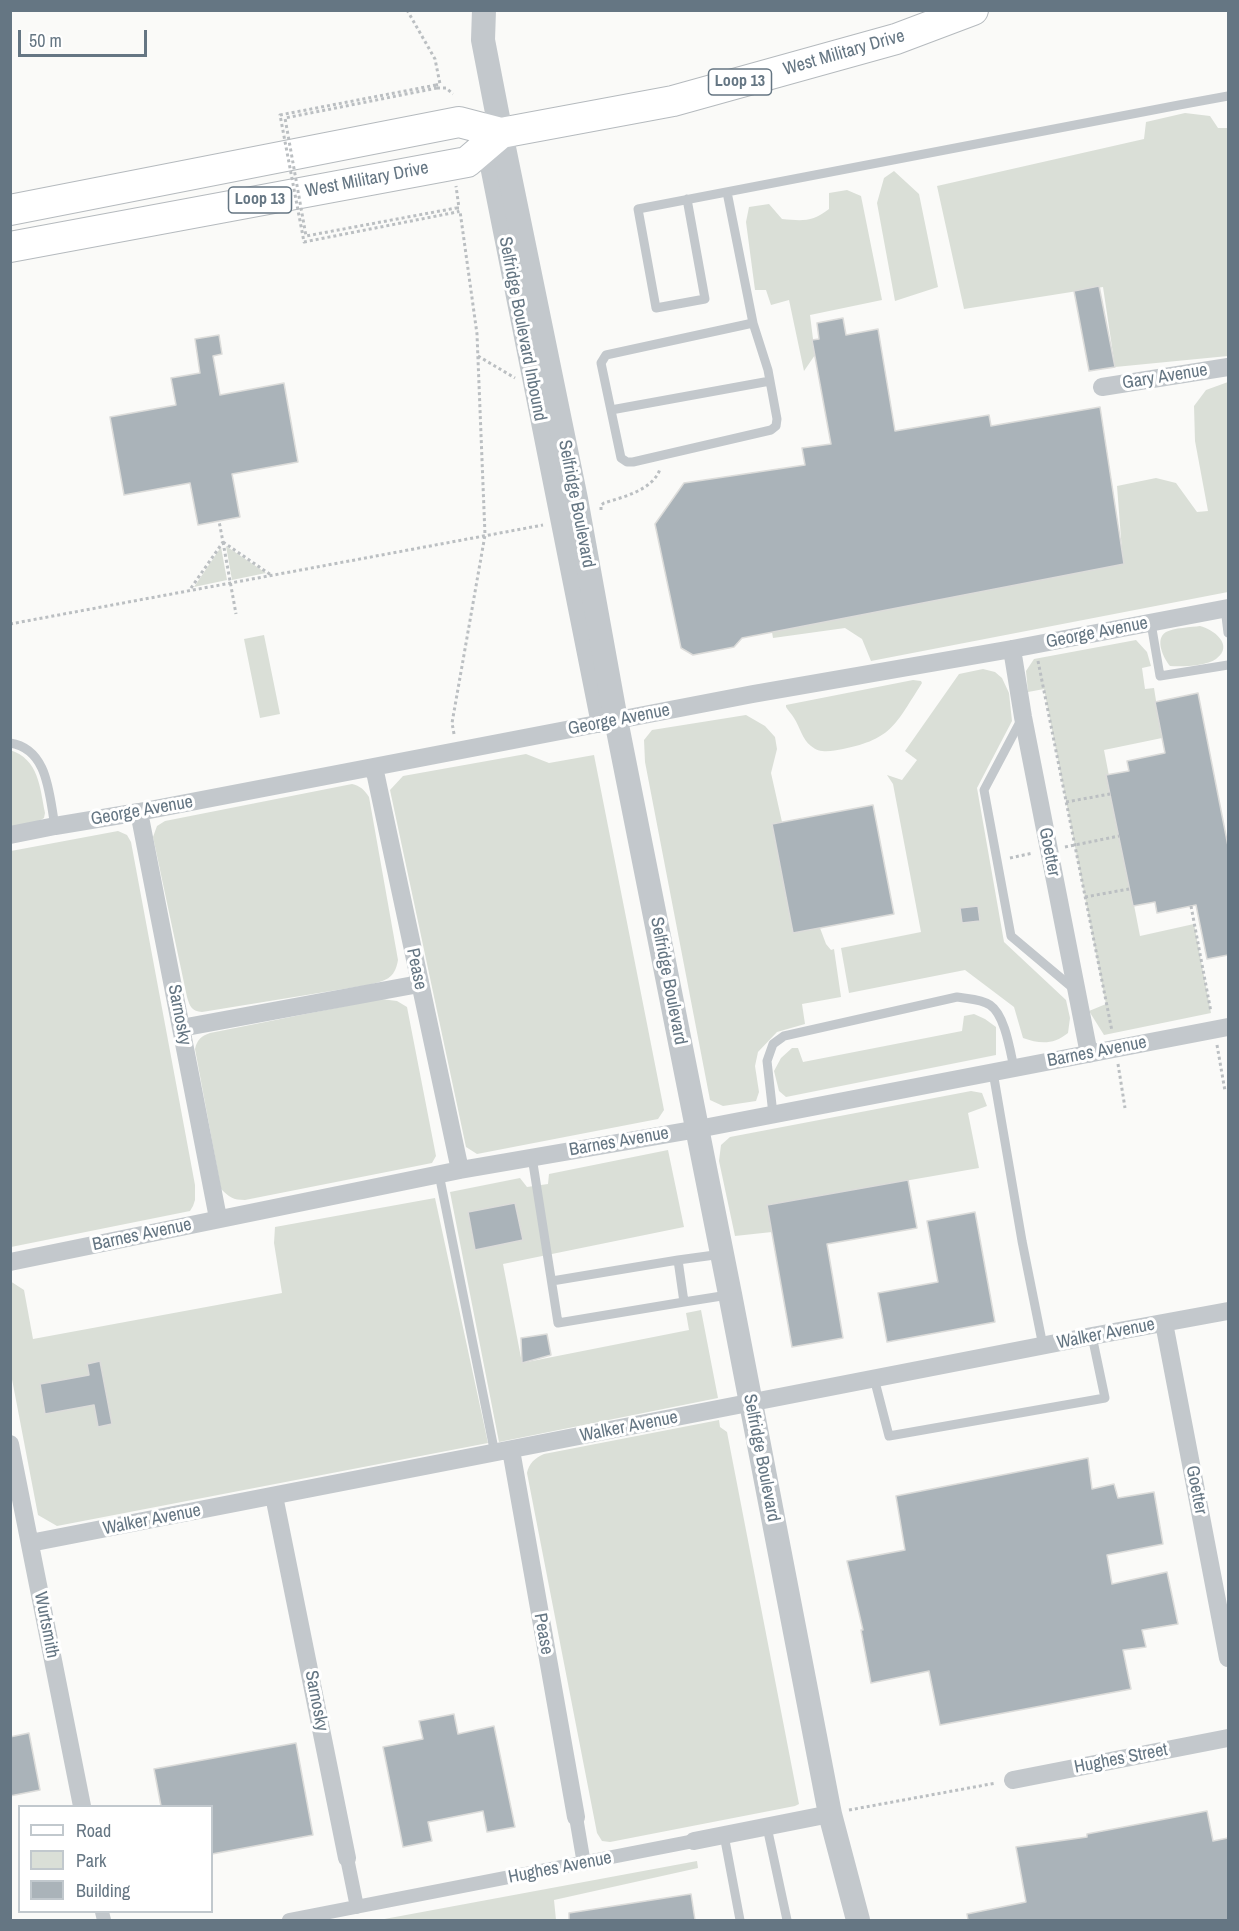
<!DOCTYPE html>
<style>
body{margin:0}
#map{position:relative;width:1239px;height:1931px;overflow:hidden;background:#fafaf8;font-family:"Archivo Narrow",sans-serif}
canvas{display:block}
.frame{position:absolute;inset:0;border:12px solid #657683;pointer-events:none}
.legend{position:absolute;left:18px;top:1805px;width:195px;height:108px;box-sizing:border-box;background:#fff;border:2px solid #c1c8cd;margin:0;padding:8px 10px;list-style:none;font-size:18px;color:#657683}
.legend li{display:flex;align-items:center;gap:12px;height:30px}
.legend b{width:30px;border:2px solid #c1c8cd}
.scale{position:absolute;left:18px;top:30px;width:129px;height:27px;box-sizing:border-box;border:3px solid #657683;border-top:0;padding-left:8px;font-size:18px;line-height:21px;white-space:nowrap;color:#657683;-webkit-text-stroke:4px #fff;paint-order:stroke}
</style>
<div id="map">
<canvas width="1239" height="1931"></canvas>
<div class="frame"></div>
<ul class="legend">
<li><b style="height:8px;background:#fff"></b>Road</li>
<li><b style="height:16px;background:#dadfd7"></b>Park</li>
<li><b style="height:16px;background:#aab3b9"></b>Building</li>
</ul>
<div class="scale">50 m</div>
</div>
<script>
const ctx = document.querySelector('canvas').getContext('2d');
ctx.lineJoin = 'round';
function paint(path, color) { ctx.fillStyle = color; ctx.fill(path, 'evenodd'); }
function trace(path, color, width, dash) { ctx.strokeStyle = color; ctx.lineWidth = width; ctx.lineCap = dash ? 'butt' : 'round'; ctx.setLineDash(dash || []); ctx.stroke(path); }
function label(font, color, halo, rows, align = 'center') {
  ctx.font = font + ' "Archivo Narrow",sans-serif'; ctx.lineWidth = 6; ctx.setLineDash([]); ctx.textBaseline = 'middle'; ctx.strokeStyle = halo; ctx.fillStyle = color; for (const [text, x, y, turn = 0] of rows) {
    ctx.save(); ctx.translate(x, y); ctx.rotate((+turn || 0) * Math.PI / 180); ctx.textAlign = isNaN(turn) ? turn : align; if (halo) ctx.strokeText(text, 0, 0); ctx.fillText(text, 0, 0); ctx.restore();
  }
}
const green = new Path2D(`
 M1185 113 1210 116 1218 128H1228V356L1115 367 1103 287 964 309 937 186 1144 139 1146 122Z
 M894 171 919 194 938 287 895 301 877 203 884 178Z
 M847 190 861 196 882 300 810 315 815 355 804 371 789 300 771 305 766 290H755L746 222 749 207 769 204 782 219C803 221 812 222 829 209V193Z
 M1228 382V592L871 661 862 639 845 628 773 638 772 632 1123 564 1117 486 1156 478 1176 483 1197 512 1208 511 1195 441 1194 406 1206 390Z
 M226 546 266 573 232 580Z
 M221 547 227 580 194 587Z
 M1200 626C1213 629 1235 645 1216 659 1206 666 1182 667 1170 666 1164 659 1154 639 1166 632 1173 628 1192 627 1200 626Z
 M264 635 280 714 260 718 244 639Z
 M1136 640 1147 652 1151 666 1142 668 1145 689 1154 688 1162 738 1104 750 1140 936 1194 924 1211 1013 1104 1035 1089 1011 1106 1004 1044 689 1028 692 1026 671 1034 659Z
 M983 669 995 672 1002 678 1009 693 1012 721 977 788 1004 942 1066 1000 1070 1018 1068 1033C1053 1045 1040 1044 1023 1038L1014 1007 965 970 849 993 841 948 921 932 893 784 887 775 902 780 917 760 905 751 959 674Z
 M913 680 921 681 922 683C896 723 893 739 843 749 832 751 820 754 811 746 802 739 800 727 794 718 792 714 788 711 786 707V705Z
 M746 715 765 726 775 737 777 749 771 773 782 822 772 825 793 933 820 928 826 944 831 950 834 949 841 997 802 1004 805 1024 777 1032 758 1052 755 1066 759 1092 756 1101 723 1106 710 1100 645 762 644 740 652 730Z
 M10 750C39 759 40 788 45 813L44 818 39 821 10 827Z
 M526 754 549 763 594 755 664 1110 658 1119 477 1154 466 1147 390 790 403 776Z
 M352 784C360 786 364 789 369 797L398 960C395 979 385 981 368 985L202 1012C192 1011 190 1007 187 997L153 837 157 826 165 821Z
 M118 831 127 835 131 842 195 1185V1200L193 1206 190 1211 11 1247V851Z
 M381 999 397 1001 407 1007 436 1156 432 1163 245 1200C233 1200 229 1197 221 1189L195 1049C197 1040 201 1036 210 1033Z
 M974 1014 985 1019 996 1027V1055L786 1097 779 1091 774 1071 781 1058 792 1048H798L803 1062 962 1031 964 1016Z
 M971 1091 982 1093 987 1106 968 1113 979 1168 767 1205 772 1232 735 1236 719 1161 721 1145 730 1137Z
 M668 1150 684 1227 503 1264 522 1363 689 1330 686 1313 701 1310 718 1398 499 1442 450 1192 520 1178 527 1187 548 1184 549 1174Z
 M435 1198 488 1443 57 1526 38 1515 11 1374 10 1281 24 1290 33 1339 282 1293 274 1243 275 1227Z
 M719 1420 720 1427 727 1432 799 1804 795 1806 610 1842 602 1841 597 1833 527 1473C529 1463 535 1458 544 1454Z
 M697 1861 698 1868 554 1900 556 1920H379Z`);
const building = new Path2D(`
 M1099 286 1115 367 1089 371 1074 291Z
 M843 318 846 335 878 329 895 431 989 415 991 426 1100 407 1124 564 742 638 734 647 693 655 681 648 655 524 684 483 805 465 802 448 831 444 812 340 819 339 817 323Z
 M219 335 222 354 213 356 220 395 284 383 298 462 232 474 240 517 198 525 190 483 124 495 110 417 176 405 171 378 200 373 195 339Z
 M1198 693 1228 846V955L1207 959 1196 905 1157 913 1155 902 1133 906 1106 775 1129 771 1127 761 1165 753 1155 702Z
 M873 805 894 914 793 933 772 824Z
 M978 906 980 921 962 923 960 908Z
 M908 1180 917 1228 827 1244 843 1338 792 1347 767 1205Z
 M515 1203 523 1240 475 1250 468 1212Z
 M975 1212 995 1322 887 1342 878 1293 938 1282 927 1221Z
 M547 1334 551 1355 522 1363 521 1338Z
 M100 1361 112 1424 98 1427 94 1405 45 1414 40 1384 89 1375 87 1364Z
 M1088 1458 1092 1489 1114 1484 1118 1498 1154 1492 1163 1544 1107 1555 1112 1584 1167 1572 1178 1624 1142 1630 1146 1647 1123 1650 1131 1689 940 1725 929 1671 871 1683 861 1630H863L847 1561 905 1550 896 1496Z
 M454 1714 458 1734 494 1726 515 1827 487 1832 483 1811 428 1822 432 1841 403 1847 383 1747 423 1739 419 1721Z
 M29 1733 40 1790 10 1796V1737Z
 M296 1743 313 1835 212 1854V1806H161L154 1769Z
 M1207 1811 1213 1841 1228 1838V1920H968L967 1914 1026 1902 1016 1847 1087 1837V1834Z
 M691 1894 695 1920H569V1913Z`);
const path = new Path2D(`
 M407 10 435 59 440 84 436 85
 M437 88H446L453 94
 M456 208H459L456 186
 M478 356 515 378
 M601 510V505L604 503C623 497 653 490 660 469
 M223 542 236 614
 M223 542 271 575
 M191 588 223 542 219 521
 M10 624 543 525
 M1038 661 1112 1031
 M454 734 452 723 485 535 477 334 460 211 457 212
 M1066 802 1110 794
 M1065 847 1119 836
 M1010 858 1033 853
 M1085 897 1129 889
 M1191 906 1211 1012
 M1217 1045 1225 1091
 M1118 1064 1125 1108
 M849 1810 996 1783`);
const service = new Path2D(`
 M727 192 753 323 606 355 601 363 621 458 627 462H633L771 430 776 426 777 419 768 370 753 323
 M687 199 705 299 656 308 638 209 1179 105 1228 96
 M611 410 770 381
 M1225 608 1228 633
 M1151 623 1160 676 1228 665
 M1021 720 984 790 1011 936 1074 989
 M10 743C49 749 49 796 55 826
 M993 1072 1022 1241 1043 1346
 M773 1114 767 1061 773 1044 784 1036 957 997C968 999 981 999 990 1005 1005 1015 1010 1050 1014 1068
 M532 1157 558 1323 684 1302
 M439 1174 495 1454
 M722 1254 678 1260 684 1302 728 1295
 M552 1281 678 1260
 M874 1378 889 1436 1105 1398 1092 1336
 M767 1827 787 1920
 M724 1835 740 1920`);
const pedestrian = new Path2D(`
 M576 1817 584 1864
 M347 1858 357 1907
 M102 1912 104 1920
 M289 1920 694 1841`);
const minor = new Path2D(`
 M485 146 600 724
 M1102 387 1228 367
 M1012 649 1023 717 1089 1054
 M374 767 460 1170
 M139 812 218 1218
 M10 835 55 826 139 812 753 694 1012 649 1228 608
 M181 1028 419 984
 M10 1262 460 1170 698 1129 1228 1027
 M1164 1323 1228 1658
 M10 1444 82 1806
 M511 1450 576 1817
 M274 1496 347 1858
 M30 1543 1092 1336 1228 1311
 M1013 1780 1228 1738
 M694 1841 830 1814`);
const tertiary = new Path2D(`
 M484 10 483 40 501 133 576 499 616 720 730 1294 830 1814 858 1920`);
const primary = new Path2D(`
 M10 210 459 122 501 133 673 101 896 39 973 10
 M10 247 467 162 501 133`);
const pathBridge = new Path2D(`
 M436 85 280 115 304 242 457 212
 M437 88 285 118 306 236 456 208`);
const shields = [
 [740,82,63],
 [260,200,63]
];
const shieldNames = [
 ["Loop 13",740,82],
 ["Loop 13",260,200]
];
const streetNames = [
 ["West Military Drive",844,53,-16],
 ["West Military Drive",367,180,-11],
 ["Selfridge Boulevard Inbound",522,329,79],
 ["Gary Avenue",1165,377,-9],
 ["Selfridge Boulevard",576,504,79],
 ["George Avenue",1097,633,-11],
 ["George Avenue",619,720,-11],
 ["George Avenue",142,811,-10],
 ["Goetter",1049,852,79],
 ["Pease",416,969,78],
 ["Selfridge Boulevard",668,981,79],
 ["Sarnosky",179,1015,79],
 ["Barnes Avenue",1097,1052,-11],
 ["Barnes Avenue",619,1142,-10],
 ["Barnes Avenue",142,1235,-12],
 ["Walker Avenue",1106,1334,-11],
 ["Walker Avenue",629,1427,-11],
 ["Selfridge Boulevard",761,1458,79],
 ["Goetter",1196,1490,79],
 ["Walker Avenue",152,1520,-11],
 ["Wurtsmith",46,1625,79],
 ["Pease",543,1634,80],
 ["Sarnosky",316,1701,79],
 ["Hughes Street",1121,1759,-11],
 ["Hughes Avenue",560,1868,-11]
];
paint(green, '#dadfd7');
paint(building, '#aab3b9');
trace(building, '#dcdcda', 1.5);
trace(primary, '#b5babe', 32);
trace(path, '#bbbfc2', 3, [3, 3]);
trace(service, '#c3c8cc', 9);
trace(pedestrian, '#c3c8cc', 14);
trace(minor, '#c3c8cc', 18);
trace(tertiary, '#c3c8cc', 24);
trace(primary, '#fff', 30);
trace(pathBridge, '#bbbfc2', 3, [3, 3]);
for (const [x, y, w] of shields) { const box = new Path2D(); box.roundRect(x - w / 2, y - 13, w, 26, 4.5); ctx.fillStyle = '#fff'; ctx.fill(box); trace(box, '#657683', 1.5); }
label('bold 16px', '#657683', null, shieldNames);
label('18px', '#657683', '#fff', streetNames);
</script>
